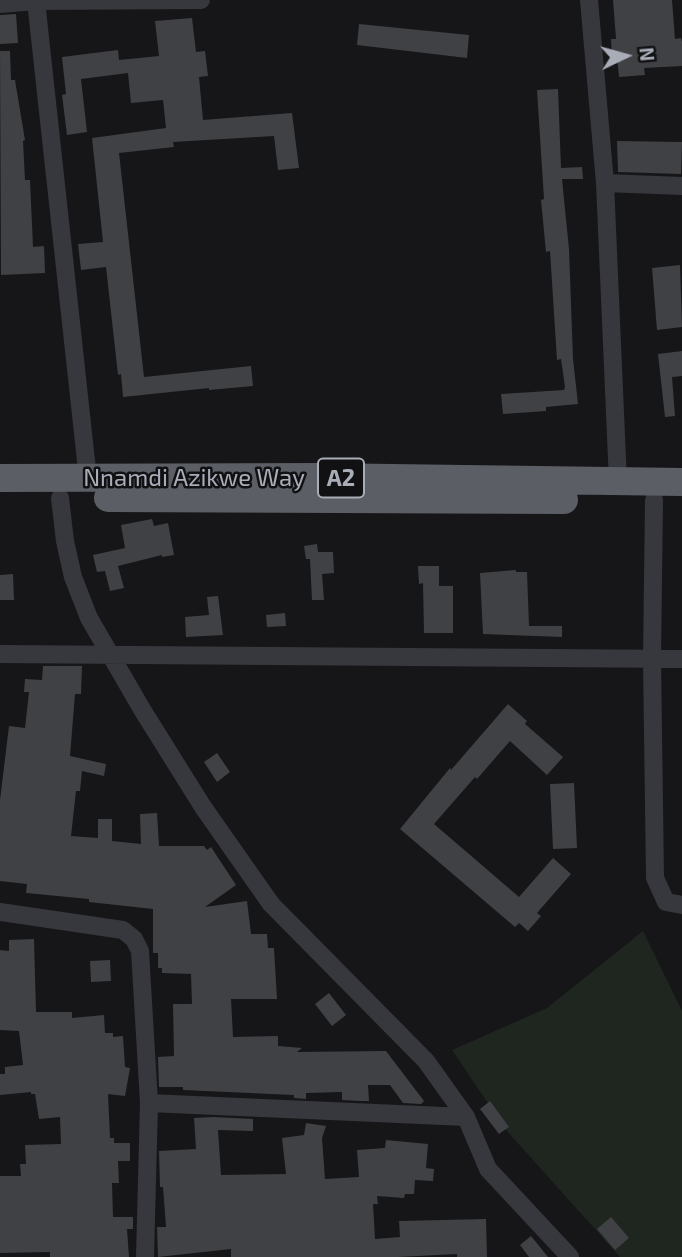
<!DOCTYPE html>
<style>
body{margin:0}
#map{position:relative;width:682px;height:1257px;overflow:hidden;background:#161618;font-family:"Exo 2",sans-serif}
canvas{display:block}
.north{position:absolute;left:591px;top:21px;width:70px;height:70px;-webkit-text-stroke:5px #111113;paint-order:stroke;rotate:85deg;font-size:19px;font-weight:700;line-height:28px;text-align:center;color:#a8adb8}
.north::after{content:'';display:block;margin:auto;width:24px;height:32px;background:#a8adb8;clip-path:polygon(50% 0,100% 100%,50% 72%,0 100%)}
</style>
<div id="map">
<canvas width="682" height="1257"></canvas>
<div class="north">N</div>
</div>
<script>
const ctx = document.querySelector('canvas').getContext('2d');
ctx.lineJoin = 'round';
function paint(path, color) { ctx.fillStyle = color; ctx.fill(path, 'evenodd'); }
function trace(path, color, width, dash) { ctx.strokeStyle = color; ctx.lineWidth = width; ctx.lineCap = dash ? 'butt' : 'round'; ctx.setLineDash(dash || []); ctx.stroke(path); }
function label(font, color, halo, rows, align = 'center') {
  ctx.font = font + ' "Exo 2",sans-serif'; ctx.lineWidth = 5; ctx.setLineDash([]); ctx.textBaseline = 'middle'; ctx.strokeStyle = halo; ctx.fillStyle = color; for (const [text, x, y, turn = 0] of rows) {
    ctx.save(); ctx.translate(x, y); ctx.rotate((+turn || 0) * Math.PI / 180); ctx.textAlign = isNaN(turn) ? turn : align; if (halo) ctx.strokeText(text, 0, 0); ctx.fillText(text, 0, 0); ctx.restore();
  }
}
const green = new Path2D(`
 M643 931 682 1011V1257H620L506 1130 452 1050 547 1008Z`);
const building = new Path2D(`
 M613 0H672L675 39 681 38 682 42V66L644 68 645 75 619 77 617 56H612L611 39H616Z
 M16 14 18 43 0 44V15Z
 M192 18 196 52 205 51 208 76 199 77 203 120 292 113 299 168 278 170 274 136 173 142 174 147 119 153 144 377 251 366 253 386 209 390V388L123 397 121 374 118 375 106 267 81 270 78 244 103 242 92 138 166 128 163 100 131 103 128 73 81 79 87 132 67 135 62 95 66 94 62 57 118 50 119 60 159 56 155 21Z
 M359 24 469 35 467 58 357 45Z
 M0 51H10L11 80H15L25 140 23 141 25 180H30L33 247 44 246 45 273 1 275Z
 M558 89 561 168 582 167 583 179H562L569 249 573 359 578 404 546 407V411L503 414 501 394 564 390 565 387 561 359 557 360 550 251 546 252 541 200 544 199 537 90Z
 M617 141 682 142 681 174 618 172Z
 M680 265 682 327 657 330 652 268Z
 M682 351V376L672 377 675 416 665 417 658 354Z
 M152 519 154 526 168 523 174 555 162 557V555L118 566 124 588 110 591 105 571 97 572 93 555 125 548 121 525Z
 M317 544 318 552H333L334 573 322 574 324 600H312L310 559H306L304 546Z
 M418 566H439V586H453V633H424L423 583 419 584Z
 M516 570V572H527L529 626H562V637L483 634 480 573Z
 M13 574 14 600H0V575Z
 M218 596 223 635 186 637 185 617 209 615 207 597Z
 M285 613 286 626 267 627 266 615Z
 M43 666H82L81 694H75L70 756 106 764 104 776 82 771 80 791H76L71 836 98 838V819H112V841L141 844 140 814 157 813 159 846H204L207 850 211 847 236 885 205 907 247 901 251 934H267L268 948H274L277 999H231L233 1037 278 1036V1046L302 1048 297 1052 386 1051 424 1101 421 1104 403 1103 390 1085H368L369 1101H360L342 1100V1092L306 1093V1099L294 1098V1095L183 1090V1087H159L158 1057 174 1056 173 1004H192L191 974 162 973V968H158V953H153V909L89 902V899L26 893 27 884 0 881V800L9 726 25 728 29 692H24L25 679 42 680Z
 M508 704 527 721 525 724 563 757 547 775 510 741 477 779 475 777 434 824 519 897 553 858 571 874 537 913 541 916 528 931 519 923 515 927 400 829 450 768 451 770Z
 M217 753 230 772 217 782 204 762Z
 M574 783 577 848 553 849 550 784Z
 M34 939 36 1012H72V1018L104 1015 105 1033H113V1037L123 1036 125 1067 130 1068 125 1096 108 1094 110 1138H114V1143H130V1161H118L119 1183H112L113 1217H133V1229H127L129 1257H50V1252L0 1253V1176H21L20 1164H26L25 1145 61 1144 60 1117 39 1119 35 1094H31V1092L0 1095V1074H5V1067L23 1065 19 1031 0 1030V950L9 951V940Z
 M110 960 111 981 91 982 90 961Z
 M329 993 346 1015 332 1026 315 1004Z
 M490 1101 509 1127 499 1134 480 1109Z
 M213 1117 253 1119V1131L218 1130 221 1175 286 1174 282 1138 304 1135 306 1123 326 1126 322 1138 325 1179 359 1177 357 1150 385 1148 386 1140 428 1144 426 1168 434 1169 433 1181 415 1180 414 1194H405L404 1198 377 1196 378 1204H373L375 1239 400 1237 399 1221 486 1219 487 1257H457V1254L398 1257H231V1249L158 1257 157 1227H166L163 1187H160L159 1151 196 1149 194 1118Z
 M611 1217 629 1238 615 1250 597 1229Z
 M531 1236 548 1257H529L520 1245Z`);
const minor = new Path2D(`
 M589 0 605 183 618 482
 M36 1 88 479
 M0 4 36 1 201 0
 M605 183 682 186
 M60 498 65 541 73 577 89 618 143 711 203 807 271 904 426 1061 466 1117 488 1169 570 1257
 M654 500 652 659 655 878 666 902 682 905
 M0 654 682 659
 M0 912 123 930 134 939 140 951 149 1103 145 1257
 M149 1103 466 1117`);
const trunk = new Path2D(`
 M0 478 320 477 682 482
 M108 498 564 500`);
const shields = [
 [341,478,46]
];
const shieldNames = [
 ["A2",341,478]
];
const streetNames = [
 ["Nnamdi Azikwe Way",194,478]
];
paint(green, '#1e261f');
paint(building, '#404145');
trace(minor, '#37383d', 18);
trace(trunk, '#5b5e65', 28);
for (const [x, y, w] of shields) { const box = new Path2D(); box.roundRect(x - w / 2, y - 19.5, w, 39, 5); ctx.fillStyle = '#111113'; ctx.fill(box); trace(box, '#a8adb8', 2); }
label('bold 23px', '#a8adb8', null, shieldNames);
label('24px', '#a8adb8', '#111113', streetNames);
</script>
